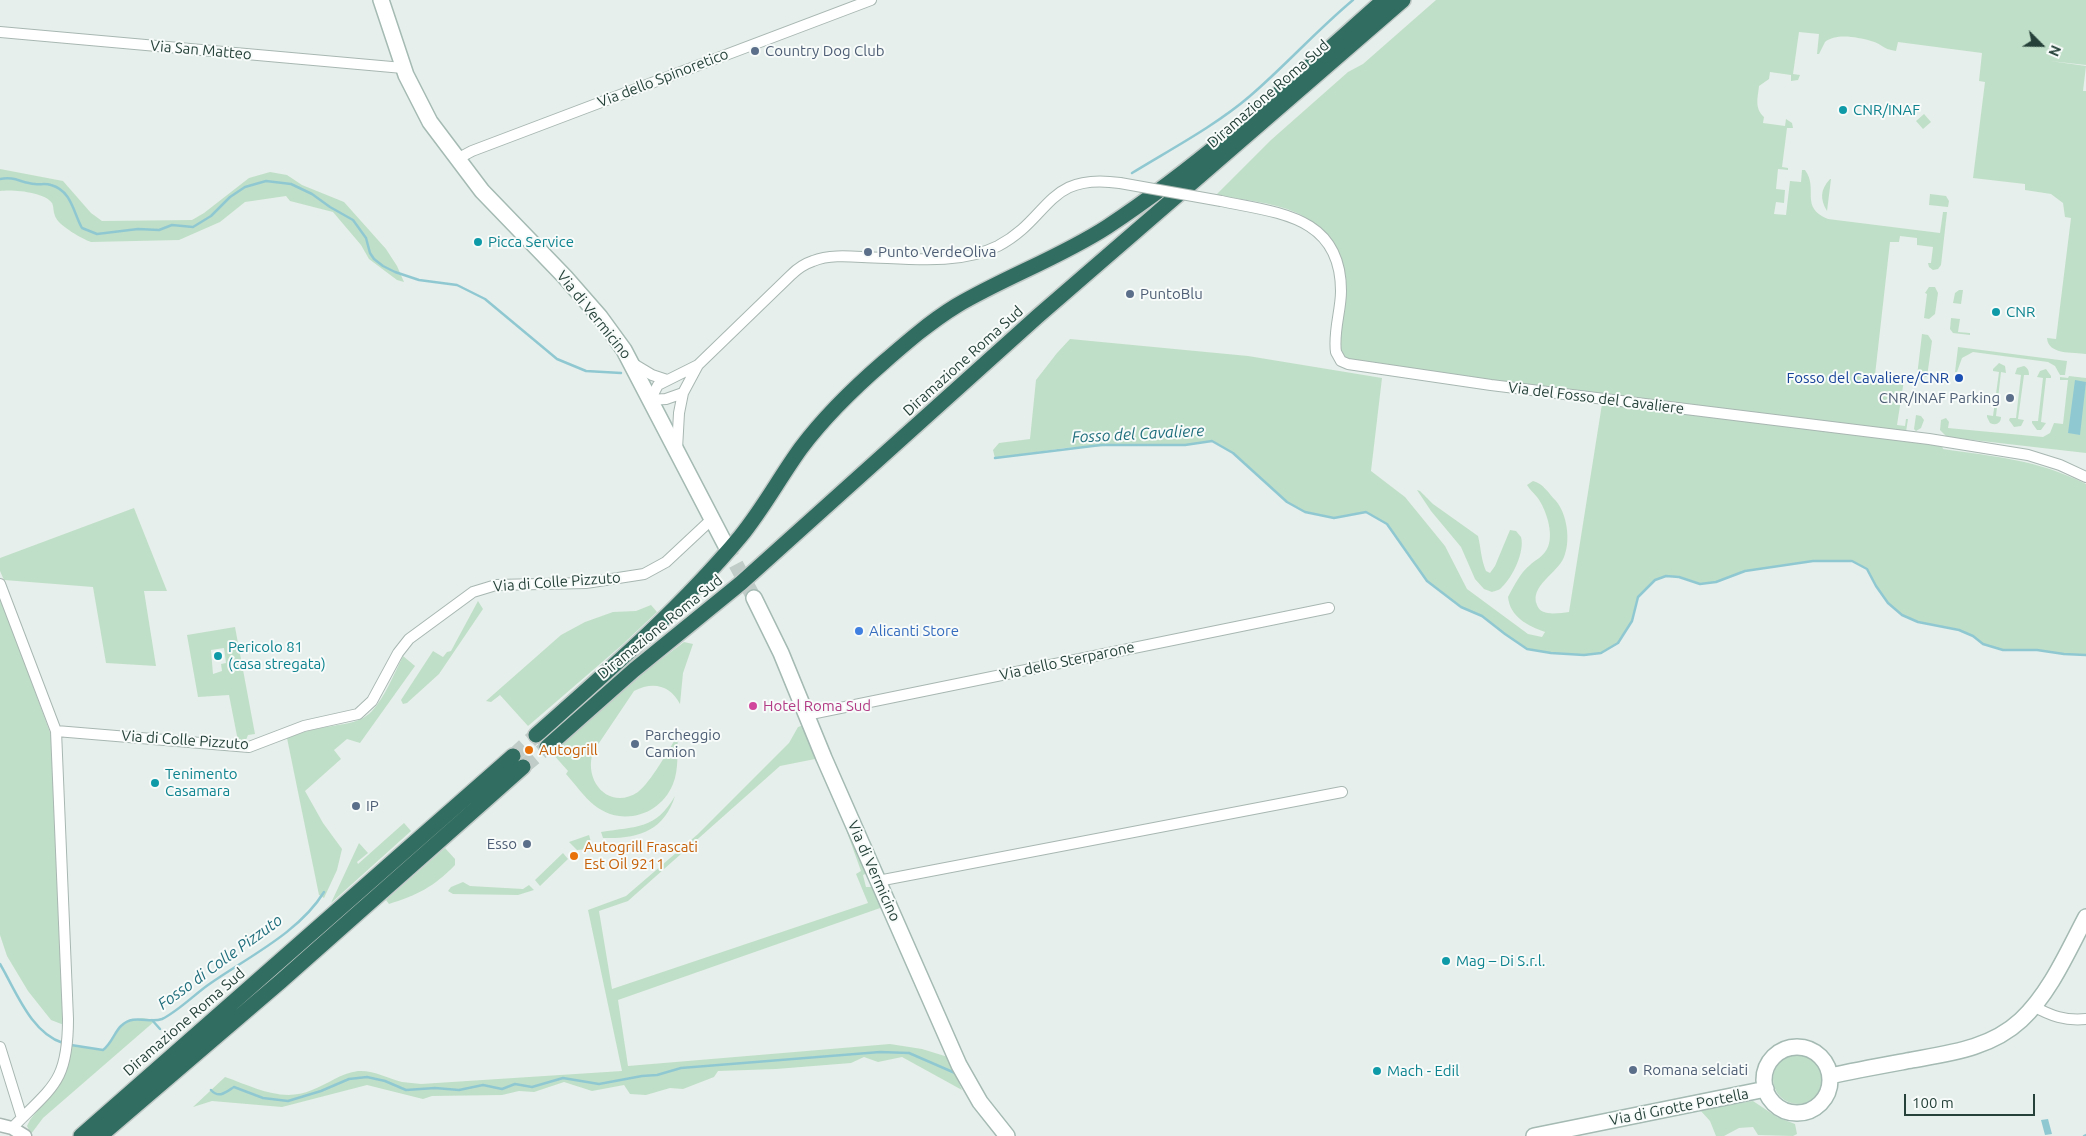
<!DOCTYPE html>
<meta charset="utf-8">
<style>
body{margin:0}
#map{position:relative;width:2086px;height:1136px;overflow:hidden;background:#e6efeb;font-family:Ubuntu,sans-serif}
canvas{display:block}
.north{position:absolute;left:2016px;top:20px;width:50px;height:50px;-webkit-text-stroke:4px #f7fbf9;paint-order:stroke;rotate:113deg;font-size:14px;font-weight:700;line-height:20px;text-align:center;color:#254139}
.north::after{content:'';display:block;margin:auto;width:18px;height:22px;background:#254139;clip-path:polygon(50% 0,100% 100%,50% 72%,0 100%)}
.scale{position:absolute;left:1904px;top:1094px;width:131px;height:22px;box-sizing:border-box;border:2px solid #254139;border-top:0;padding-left:6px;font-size:15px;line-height:18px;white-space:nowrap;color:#254139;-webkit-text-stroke:4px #f7fbf9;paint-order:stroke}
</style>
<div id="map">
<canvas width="2086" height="1136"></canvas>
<div class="north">N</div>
<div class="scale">100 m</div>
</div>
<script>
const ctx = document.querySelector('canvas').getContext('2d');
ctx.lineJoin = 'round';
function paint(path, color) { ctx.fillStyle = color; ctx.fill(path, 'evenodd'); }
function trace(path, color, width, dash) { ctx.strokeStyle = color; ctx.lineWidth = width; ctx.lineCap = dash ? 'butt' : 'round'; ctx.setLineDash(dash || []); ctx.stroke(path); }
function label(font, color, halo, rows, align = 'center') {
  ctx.font = font + ' Ubuntu,sans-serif'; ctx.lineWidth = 4; ctx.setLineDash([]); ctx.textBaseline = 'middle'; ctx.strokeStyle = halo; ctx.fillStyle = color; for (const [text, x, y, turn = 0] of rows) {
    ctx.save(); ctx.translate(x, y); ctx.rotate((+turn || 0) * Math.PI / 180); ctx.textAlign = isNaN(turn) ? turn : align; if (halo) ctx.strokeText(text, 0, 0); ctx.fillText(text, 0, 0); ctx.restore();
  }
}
const green = new Path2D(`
 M1436 0H2086V65L2050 61 2086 66 2083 91H2086V354C2073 352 2048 355 2047 338L2056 339 2071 218 2065 217 2063 203 2051 194 2025 190V184L1973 178 1985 82 1979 81 1982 53 1898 42 1896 51C1882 49 1881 43 1871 41 1857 37 1836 33 1825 42L1819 54H1817L1819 34 1799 32 1793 74 1800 75 1798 80 1791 81V75L1770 72 1769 79 1759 86C1758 97 1754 108 1764 117L1763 123 1785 126 1786 119 1792 123 1793 128H1787L1782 167 1788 168V170L1778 169 1776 189 1785 190 1784 203 1776 202 1774 214 1786 215 1790 181 1801 182 1802 170H1805C1819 189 1799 207 1828 219L1940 233 1943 212H1947L1941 265 1938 269 1933 270 1929 267 1928 263H1931L1933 247 1917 245V238L1900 236 1899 242H1890L1875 375 1904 380 1897 425 1905 426 1906 419H1908L1906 432 1421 371 1353 361 1345 358 1340 349 1339 343C1342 323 1347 302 1346 282 1346 269 1340 257 1334 246 1310 203 1258 203 1216 195L1271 140 1348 72 1363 64Z
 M1924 114 1931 122 1923 129 1916 121Z
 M0 169 63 181 91 213 102 221 192 220 204 213 249 178 270 172 287 175 302 185 344 202 386 249 397 266 404 282 397 280 369 259 361 245 333 212 290 201 286 196 245 202 220 222 179 240 91 242C82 239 60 226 56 218 53 213 54 207 52 203 45 192 12 189 0 191Z
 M1830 179H1831L1827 211C1820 199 1820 190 1830 179Z
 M1930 194 1946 196 1949 201 1948 207 1929 205Z
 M1929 287H1935L1938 293 1935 314 1929 319 1924 318 1927 294 1925 293Z
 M1959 290H1963L1961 304 1953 303 1955 293Z
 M1951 318 1960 319 1958 332 1970 333V335L1953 333 1950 329Z
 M1922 334 1928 335 1932 341 1927 377 1917 376Z
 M1070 339 1248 356 1382 378 1371 471 1405 497 1445 546 1467 589 1528 634 1542 637 1545 632C1528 626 1510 617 1508 597 1514 586 1520 573 1530 565 1535 560 1541 558 1545 552 1556 539 1547 510 1537 497 1534 493 1530 490 1527 485L1533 481C1543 483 1549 494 1556 501 1567 514 1571 540 1564 557 1558 573 1529 586 1537 605 1541 617 1559 613 1569 612L1602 404 1942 446 1943 449C1996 457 2036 459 2086 484V655L2064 654 2037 650H2003L1983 644 1973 636 1959 630 1919 622 1902 615 1888 603 1876 586 1867 569 1851 561H1813L1745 571 1716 582 1700 584 1679 577 1666 576 1655 580 1638 597 1632 621 1618 643 1601 653 1584 655 1551 653 1527 649 1504 634 1482 616 1461 607 1427 581 1386 524 1366 512 1334 518 1305 512 1287 502 1233 453 1212 441 1185 445 1146 444 1065 448 995 458 993 450 999 443 1030 439 1036 380 1057 353Z
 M1958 347 2067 361 2065 375H2060L2055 366 2048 362 1973 352 1962 358 1957 372H1955Z
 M1999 363 2005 366 2006 373 2001 372 1996 416 2001 417C2001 423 1996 426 1990 423L1987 417V415L1993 416 1999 372 1993 371V369Z
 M2024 366C2028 368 2029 371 2029 375H2024L2018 419 2024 420 2021 426 2014 427 2009 420 2010 418H2016L2021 375 2015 374 2017 368Z
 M2046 369 2051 376V378H2046L2041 422 2046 423 2041 430H2037L2032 423V421H2038L2043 378 2037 377 2040 371Z
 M2069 376 2086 378V453L1947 437 1940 430 1941 420 1946 418 1949 422 1948 428 2043 437 2050 433 2054 423 2063 424 2068 380H2060V377L2068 378Z
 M1916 415 1921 416 1924 420 1921 428 1916 431 1914 429Z
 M1417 490 1420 491 1433 504 1478 536C1481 548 1481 560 1486 571L1490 573 1495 566 1510 530 1516 531 1521 537C1525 551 1513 577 1502 587 1500 590 1495 591 1492 592L1484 589 1475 579 1461 547 1431 511Z
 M134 508 167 591H144L156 666 106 663 93 587 4 580 0 571V558Z
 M0 596 52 738 64 1025 51 1020 28 991 7 956 0 935Z
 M478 601 483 609 439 674 407 703 403 704 401 700 433 651 443 657 447 652 451 651Z
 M651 605 657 612 622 645 528 726 500 695 491 702 486 701 561 635 585 622 613 612 636 611Z
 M235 627 255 734 248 735 246 740 238 741 229 695 198 697 187 635ZM224 648 226 663 221 664 222 671 213 674 211 650Z
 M684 642 693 644 683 673 680 704C670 685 653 681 634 691L593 752C583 782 610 811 638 792 651 782 669 749 678 735 677 750 679 770 673 784 660 816 621 827 594 805 584 797 575 784 566 774L568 771 552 753 647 670Z
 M403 656 415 666 360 743 347 739 334 750 341 759 305 791 323 823 342 849 337 870 324 898 319 895 287 738C298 734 309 730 321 728 338 724 359 725 372 711 385 697 394 674 403 656Z
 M801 726H806L820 758 780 766 628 901 599 911 612 989 868 903 856 874 861 871 824 768 869 872 863 875 866 887H876L883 907 618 1000 628 1066 890 1044 922 1049 948 1057 962 1090 902 1057 878 1062 864 1057 851 1063 776 1069 718 1071 714 1077 683 1089 670 1088 646 1095 630 1094 624 1085 592 1091 564 1082 534 1092 519 1091 502 1095 432 1096 423 1099 367 1085 282 1107 212 1101 193 1107 225 1077C254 1087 282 1103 312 1090 328 1084 341 1073 358 1071 374 1070 387 1078 402 1082 408 1083 415 1083 421 1084L622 1071 588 910 626 896 698 834 789 743 798 727Z
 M675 796C664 831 638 839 603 838L601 832C637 826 655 830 675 796Z
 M404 823 411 831 331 903 359 843 368 853 357 862 358 864Z
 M589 835 591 842 587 849 577 850 569 842Z
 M445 848 455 859V865C434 887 417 895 389 904L386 900Z
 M563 853 568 859 540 886 535 880Z
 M463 882 470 886 523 889 529 885 534 890 518 895 453 894 448 891 451 887Z
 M142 1018 156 1020 43 1118 31 1134 27 1126 30 1120C51 1093 67 1081 71 1045L103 1050C121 1035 114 1023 142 1018Z
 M1773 1079a25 25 0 1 1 50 0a25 25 0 1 1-50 0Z
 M1753 1101 1777 1117 1795 1124 1797 1134 1793 1136 1758 1135 1753 1127 1739 1128 1724 1136H1716L1710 1121 1700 1110Z`);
const water = new Path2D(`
 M2075 380 2086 382 2080 435 2068 433Z
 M2048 1119 2052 1134 2045 1135 2041 1120Z`);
const stream = new Path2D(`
 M1132 173C1171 149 1215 126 1250 96 1286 65 1317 30 1353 0
 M0 179C15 176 21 183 35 184 40 185 45 183 51 185 72 191 73 212 82 228L97 234 138 229 159 230 172 225 193 227 211 216 230 197 245 187 266 181 291 184 312 194 330 207 353 220 366 238 370 253 374 259 383 266 395 272 419 280 457 285 485 299 557 359 586 371 621 373
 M995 458 1101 445H1185L1212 441 1233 453 1287 502 1305 512 1334 518 1366 512 1387 524 1427 581 1461 607 1482 616 1505 634 1527 649 1551 653 1584 655 1601 653 1618 643 1632 621 1638 597 1655 580 1666 576 1679 577 1700 584 1716 582 1745 571 1813 561H1852L1867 569 1876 586 1888 603 1902 615 1918 622 1959 630 1973 636 1983 644 2003 650H2037L2064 654 2086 655
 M0 964C16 991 31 1033 63 1043
 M152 1020 160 1029
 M71 1045 103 1050C112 1043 114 1033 121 1026 134 1013 149 1024 162 1019 177 1012 194 995 208 985 246 958 299 933 324 892
 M211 1090C219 1099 226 1092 234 1087L263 1098 288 1101 321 1091 349 1079 367 1077 385 1081 406 1090 435 1088 459 1090 483 1085 502 1089 515 1084 532 1087 563 1078 599 1084 642 1076 657 1075 681 1068 880 1052 909 1053 955 1073
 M2084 1136 2086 1135`);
const secondaryTunnel = new Path2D(`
 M725 544 754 598`);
const motorwayTunnel = new Path2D(`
 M513 756 536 735
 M523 767 547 747`);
const minor = new Path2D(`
 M0 32 403 68
 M457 159 472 151 871 0
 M1221 201C1277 213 1341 215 1341 291 1341 311 1333 332 1336 352L1341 361 1348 364 1491 385 1929 439 2028 455 2060 465 2086 477
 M632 363 652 375 667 380
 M698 365 683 393 666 399 650 400 658 385 698 365 791 275C797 269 804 264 813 261 828 255 846 256 862 257 905 258 958 266 998 246 1051 218 1046 172 1120 183
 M677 449 679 413 683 393
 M0 584 56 731 68 1019C68 1082 53 1086 12 1128
 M806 715 1329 608
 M56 731 249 747 304 726 358 714 372 701 398 653 409 639 473 592 496 585 586 583 644 574 666 562 712 519
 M878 881 1342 792
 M2033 1006C2051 1016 2065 1021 2086 1019
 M0 1047 22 1118`);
const tertiary = new Path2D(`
 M0 1125 12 1128 25 1136`);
const secondary = new Path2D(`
 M381 0 406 75 430 122 482 191 565 277 600 317 624 350 725 544
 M754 598 781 653 824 758 959 1065 980 1102 1007 1136
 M1764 1080a33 33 0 1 1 66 0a33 33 0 1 1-66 0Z
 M1830 1076C1857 1070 1885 1065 1912 1060 1951 1053 1991 1048 2021 1020 2050 993 2068 951 2086 917
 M1534 1136 1766 1089`);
const motorway = new Path2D(`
 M536 735C607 672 679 610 740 537 763 509 780 477 801 448 825 416 854 388 884 362 907 342 930 322 956 306 1005 277 1059 258 1107 227 1207 161 1295 79 1384 0
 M547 747 634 670 741 583 1038 316 1403 0
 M81 1136 513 756
 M100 1136 280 982 523 767`);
const minorBridge = new Path2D(`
 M1120 183 1221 201`);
const markers = [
 [755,51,5,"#5c6f8a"],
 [1843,110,5,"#0f9aa8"],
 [478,242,5,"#0f9aa8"],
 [868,252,5,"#5c6f8a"],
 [1130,294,5,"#5c6f8a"],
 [1996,312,5,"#0f9aa8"],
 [1959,378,5,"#1a4fb4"],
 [2010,398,5,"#5c6f8a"],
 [859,631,5,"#3f7fe0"],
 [218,656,5,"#0f9aa8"],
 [753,706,5,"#d1479c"],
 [635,744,5,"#5c6f8a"],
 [529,750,5,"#e8710a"],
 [155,783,5,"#0f9aa8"],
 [356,806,5,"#5c6f8a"],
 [527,844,5,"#5c6f8a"],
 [574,856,5,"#e8710a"],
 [1446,961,5,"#0f9aa8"],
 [1633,1070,5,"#5c6f8a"],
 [1377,1071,5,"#0f9aa8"]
];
const streetNames = [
 ["Via San Matteo",201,50,5],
 ["Via dello Spinoretico",663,78,-21],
 ["Diramazione Roma Sud",1268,94,-41],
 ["Via di Vermicino",594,315,51],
 ["Diramazione Roma Sud",963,361,-42],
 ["Via del Fosso del Cavaliere",1596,398,7],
 ["Via di Colle Pizzuto",557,582,-4],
 ["Diramazione Roma Sud",660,627,-39],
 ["Via dello Sterparone",1067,661,-12],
 ["Via di Colle Pizzuto",185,740,4],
 ["Via di Vermicino",874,871,66],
 ["Diramazione Roma Sud",184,1022,-41],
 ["Via di Grotte Portella",1679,1107,-11]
];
const serviceNames = [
 ["Country Dog Club",765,51],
 ["Punto VerdeOliva",878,252],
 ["PuntoBlu",1140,294],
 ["CNR/INAF Parking",2000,398,"right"],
 ["Parcheggio",645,735],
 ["Camion",645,752],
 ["IP",366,806],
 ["Esso",517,844,"right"],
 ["Romana selciati",1643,1070]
];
const cultureNames = [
 ["CNR/INAF",1853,110],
 ["Picca Service",488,242],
 ["CNR",2006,312],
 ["Pericolo 81",228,647],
 ["(casa stregata)",228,664],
 ["Tenimento",165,774],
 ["Casamara",165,791],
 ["Mag – Di S.r.l.",1456,961],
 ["Mach - Edil",1387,1071]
];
const transitNames = [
 ["Fosso del Cavaliere/CNR",1949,378]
];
const shopNames = [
 ["Alicanti Store",869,631]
];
const hotelNames = [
 ["Hotel Roma Sud",763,706]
];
const foodNames = [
 ["Autogrill",539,750],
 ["Autogrill Frascati",584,847],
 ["Est Oil 9211",584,864]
];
const waterNames = [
 ["Fosso del Cavaliere",1138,434,-3],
 ["Fosso di Colle Pizzuto",220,962,-36]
];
paint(green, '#c0dfc8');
paint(water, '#90c8d2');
trace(stream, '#90c8d2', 2.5);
trace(secondaryTunnel, '#bfccc7', 15, [15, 8]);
trace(motorwayTunnel, '#bfccc7', 15, [15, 8]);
trace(minor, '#a8b7b2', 12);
trace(tertiary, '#a8b7b2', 15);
trace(secondary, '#a4bab3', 18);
trace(motorway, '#c2cac8', 18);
trace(minor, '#fff', 10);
trace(tertiary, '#fff', 12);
trace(secondary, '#fff', 15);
trace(motorway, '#316d60', 15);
trace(minorBridge, '#a8b7b2', 12, []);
trace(minorBridge, '#fff', 10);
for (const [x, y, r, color] of markers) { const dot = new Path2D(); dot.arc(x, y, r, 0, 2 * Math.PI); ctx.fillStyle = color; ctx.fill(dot); trace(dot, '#f7fbf9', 2); }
label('15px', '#254139', '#f7fbf9', streetNames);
label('15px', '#4e5e75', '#f7fbf9', serviceNames, 'left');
label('15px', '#0d838f', '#f7fbf9', cultureNames, 'left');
label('15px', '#164399', '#f7fbf9', transitNames, 'right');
label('15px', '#366cbe', '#f7fbf9', shopNames, 'left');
label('15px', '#b23c85', '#f7fbf9', hotelNames, 'left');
label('15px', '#c56008', '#f7fbf9', foodNames, 'left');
label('italic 16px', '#1f6e7d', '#f7fbf9', waterNames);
</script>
